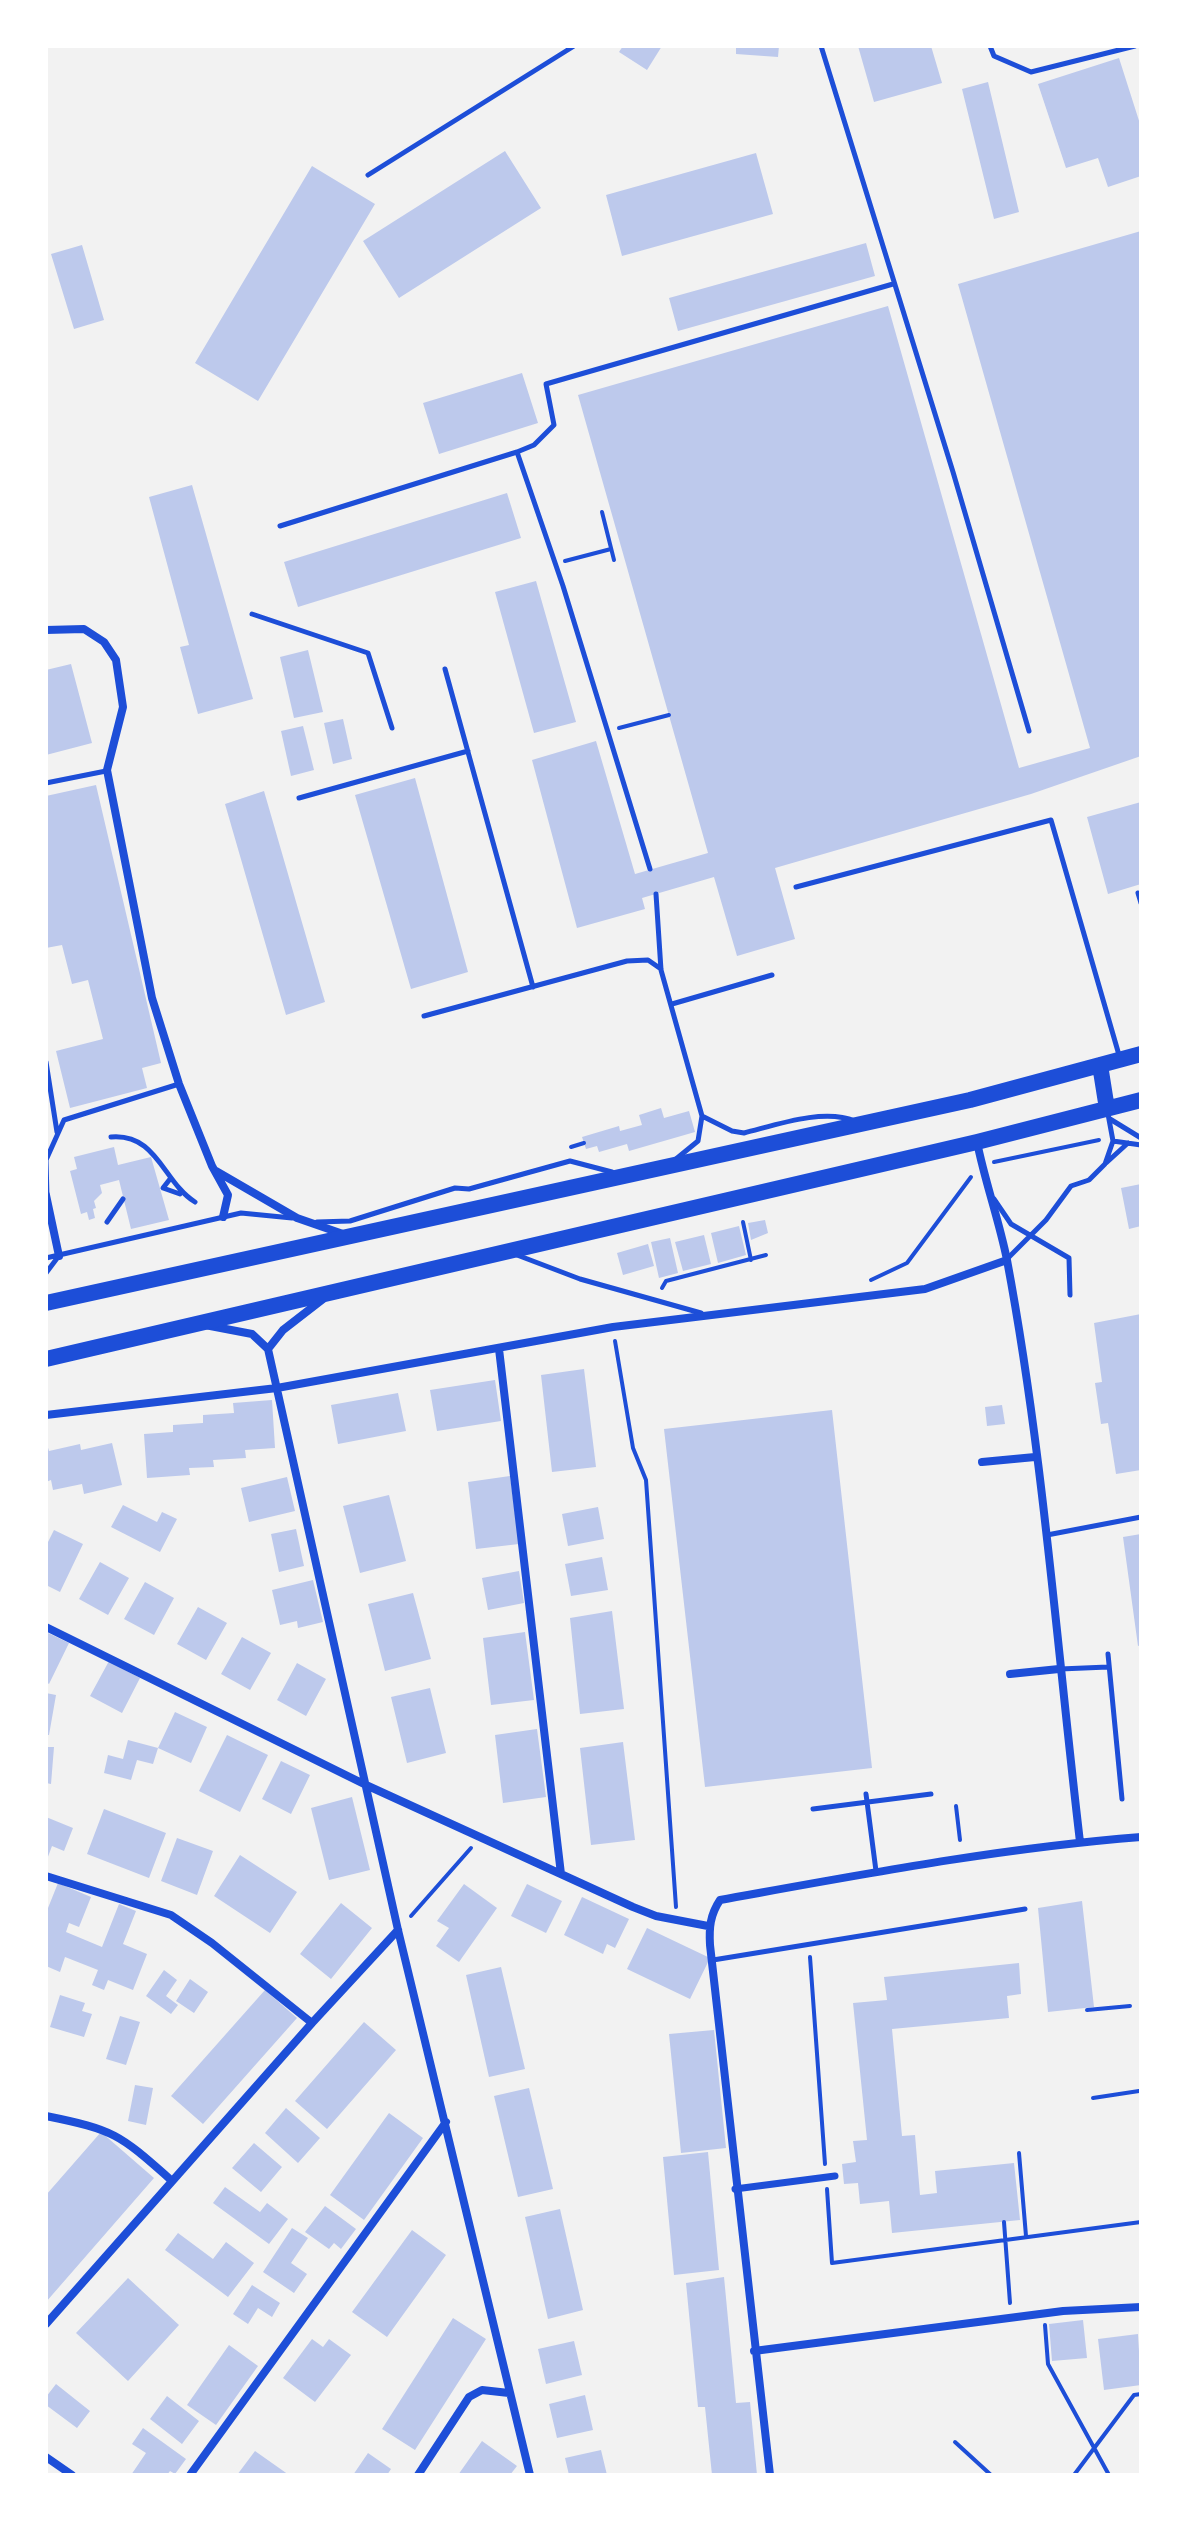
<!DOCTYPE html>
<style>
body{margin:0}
#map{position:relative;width:1187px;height:2521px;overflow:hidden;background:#f2f2f2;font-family:Helvetica,sans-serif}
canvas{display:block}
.frame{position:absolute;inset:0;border:48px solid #fff;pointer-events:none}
</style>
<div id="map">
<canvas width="1187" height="2521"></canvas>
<div class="frame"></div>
</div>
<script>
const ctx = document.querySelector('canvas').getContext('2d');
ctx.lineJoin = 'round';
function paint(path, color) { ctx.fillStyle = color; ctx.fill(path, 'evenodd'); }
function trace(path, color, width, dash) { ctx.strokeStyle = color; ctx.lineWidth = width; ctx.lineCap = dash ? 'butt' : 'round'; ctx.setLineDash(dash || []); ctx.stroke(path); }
const building = new Path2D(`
 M623 46H662L647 70 619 52Z
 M736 46H779L778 57 736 54Z
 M858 46H931L942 83 874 102Z
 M1119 58 1141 127V176L1108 187 1098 158 1066 168 1038 84Z
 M988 82 1019 212 994 219 962 89Z
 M505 151 541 208 399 298 363 241Z
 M756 153 773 214 622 256 606 195Z
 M312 166 375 204 258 401 195 363Z
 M1141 231V756L1031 794 775 868 795 939 737 956 714 877 642 898 645 909 577 928 532 760 596 741 635 874 708 853 578 395 888 306 1019 768 1090 748 958 284Z
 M866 243 875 276 678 331 669 298Z
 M82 245 104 320 74 329 51 254Z
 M522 373 538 423 439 454 423 403Z
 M192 485 253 699 198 714 180 647 189 645 149 497Z
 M507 493 521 538 298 607 284 562Z
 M536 581 576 722 534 733 495 592Z
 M308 650 323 712 294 718 280 657Z
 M71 664 92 743 46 755V670Z
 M343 719 352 759 333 764 324 723Z
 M303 726 314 770 291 776 281 731Z
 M415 778 468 972 411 989 355 795Z
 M96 785 161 1063 142 1068 147 1088 70 1108 56 1051 103 1039 88 980 72 984 62 945 46 948V796Z
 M264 791 325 1002 286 1015 225 804Z
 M1141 802V884L1108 894 1087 817Z
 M661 1108 664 1118 689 1111 695 1132 629 1151 627 1144 599 1152 597 1146 586 1149 582 1137 619 1126 620 1131 642 1125 639 1115Z
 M114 1147 118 1165 151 1157 169 1220 131 1229 119 1180 100 1185 102 1193 94 1201 96 1208 93 1209 95 1218 89 1220 87 1212 81 1214 70 1171 77 1169 74 1157Z
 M1141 1184V1226L1129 1229 1121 1188Z
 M765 1220 768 1233 751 1240 748 1223Z
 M739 1226 746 1255 718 1263 711 1233Z
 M704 1235 711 1264 683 1271 675 1242Z
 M670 1238 678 1273 659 1278 651 1242Z
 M648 1244 654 1266 623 1275 617 1253Z
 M1141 1314V1470L1116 1474 1108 1423 1101 1424 1095 1383 1102 1382 1094 1323Z
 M584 1369 596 1467 552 1472 541 1375Z
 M495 1380 501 1421 437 1431 430 1390Z
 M398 1393 406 1431 338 1444 331 1405Z
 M272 1400 275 1448 245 1450 246 1458 213 1460 214 1467 189 1468 190 1475 147 1478 144 1434 173 1432V1425L203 1423V1415L234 1413 233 1403Z
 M1002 1405 1005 1424 987 1426 985 1407Z
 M832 1410 872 1768 705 1787 664 1429Z
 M46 1441 49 1451 80 1444 81 1450 112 1443 122 1485 84 1494 82 1484 53 1490 51 1480 46 1482Z
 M510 1476 519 1544 476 1549 468 1482Z
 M287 1477 295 1511 249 1522 241 1488Z
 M389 1495 406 1561 360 1573 343 1506Z
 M123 1505 157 1522 162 1512 177 1519 160 1552 111 1527Z
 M598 1507 604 1539 568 1546 562 1514Z
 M296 1529 304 1566 279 1572 271 1534Z
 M54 1530 83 1544 60 1592 46 1585V1546Z
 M1141 1534V1645L1138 1646 1123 1537Z
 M602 1557 608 1590 571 1596 565 1564Z
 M100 1562 129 1578 108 1615 79 1599Z
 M519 1571 524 1603 488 1610 482 1578Z
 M313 1580 323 1622 298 1628 297 1621 280 1625 272 1590Z
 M145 1582 174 1598 154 1635 124 1619Z
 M413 1593 431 1659 385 1671 368 1604Z
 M198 1607 227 1623 206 1660 177 1644Z
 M612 1611 624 1709 580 1714 570 1618Z
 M46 1632 69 1643 49 1684 46 1682Z
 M525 1632 534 1700 491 1705 483 1638Z
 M242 1637 271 1653 250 1690 221 1674Z
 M109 1661 140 1678 122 1713 90 1696Z
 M297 1663 326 1679 306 1716 277 1700Z
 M430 1688 446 1753 407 1763 391 1697Z
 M46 1693 56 1695 49 1735H46Z
 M175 1712 207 1727 191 1763 158 1748Z
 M537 1729 546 1797 503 1803 495 1735Z
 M227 1735 268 1755 240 1812 199 1791Z
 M128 1740 158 1748 153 1764 137 1760 131 1780 104 1773 108 1755 123 1759Z
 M623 1742 635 1840 591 1845 580 1748Z
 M46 1747H54L51 1784 46 1783Z
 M281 1761 310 1775 291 1814 262 1799Z
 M352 1797 370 1870 329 1880 311 1808Z
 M104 1809 166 1833 149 1878 87 1854Z
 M46 1817 73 1828 64 1851 52 1846 46 1862Z
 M177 1838 213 1851 197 1895 161 1881Z
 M240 1855 297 1892 270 1933 214 1896Z
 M58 1883 91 1897 79 1927 69 1923 66 1932 102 1947 119 1904 136 1911 123 1944 147 1954 133 1990 108 1980 104 1990 92 1985 98 1970 65 1957 60 1972 46 1966V1913Z
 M464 1884 497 1908 459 1962 436 1946 449 1928 437 1921Z
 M527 1884 562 1901 546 1933 511 1916Z
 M582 1897 629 1919 615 1948 607 1944 603 1954 564 1935Z
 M1082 1901 1094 2007 1048 2012 1038 1908Z
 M341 1903 372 1928 331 1979 300 1954Z
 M647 1928 710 1958 690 1999 627 1969Z
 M1019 1963 1021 1994 1007 1996 1009 2018 892 2029 902 2136 915 2135 920 2195 937 2193 935 2171 1014 2163 1020 2220 892 2233 889 2201 860 2204 858 2183 844 2184 842 2164 856 2162 853 2141 867 2140 853 2003 887 2000 884 1977Z
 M501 1967 525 2069 489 2077 466 1975Z
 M164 1970 177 1980 166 1996 178 2005 171 2014 146 1996Z
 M190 1979 208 1992 194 2013 176 2001Z
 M265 1990 297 2018 203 2124 171 2096Z
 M60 1995 85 2003 82 2011 92 2014 84 2037 50 2027Z
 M120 2016 140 2022 126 2065 106 2059Z
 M364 2022 396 2050 327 2129 295 2101Z
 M714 2030 726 2148 681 2153 669 2034Z
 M135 2085 153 2088 146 2125 128 2121Z
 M529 2088 553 2189 518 2197 494 2096Z
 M286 2108 320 2138 298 2163 265 2133Z
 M389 2113 423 2138 364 2220 330 2195Z
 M101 2132 154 2178 46 2302V2195Z
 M254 2143 282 2167 261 2192 232 2168Z
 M708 2152 719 2270 674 2275 663 2157Z
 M225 2187 260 2212 267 2203 288 2219 269 2244 213 2203Z
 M325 2206 356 2229 341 2249 334 2243 329 2249 305 2232Z
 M560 2209 583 2310 548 2319 525 2217Z
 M292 2228 308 2238 291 2263 307 2274 294 2293 263 2272Z
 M412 2230 446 2255 387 2337 352 2312Z
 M178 2233 213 2259 226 2242 254 2263 228 2297 165 2250Z
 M724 2277 736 2403 750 2402 757 2475H712L705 2407H698L686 2283Z
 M128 2278 179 2325 128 2381 76 2333Z
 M252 2285 280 2303 272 2317 258 2308 248 2324 233 2314Z
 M453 2318 486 2339 415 2450 382 2429Z
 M1083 2320 1087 2358 1052 2361 1049 2324Z
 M1138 2334 1141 2385 1104 2390 1098 2339Z
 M312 2339 323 2347 329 2339 351 2355 315 2402 283 2378Z
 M574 2341 582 2375 546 2384 538 2349Z
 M229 2345 258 2366 216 2425 187 2405Z
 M56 2384 90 2411 77 2428 46 2405V2397Z
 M585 2395 593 2430 557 2438 549 2404Z
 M167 2396 199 2421 182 2444 150 2419Z
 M143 2428 186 2459 175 2474 170 2471 167 2475H131L146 2453 132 2444Z
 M482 2441 517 2466 510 2475H458Z
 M601 2450 607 2475H569L565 2458Z
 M255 2451 289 2475H237Z
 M368 2453 391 2469 387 2475H353Z`);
const path = new Path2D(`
 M602 512 614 560
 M565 561 611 549
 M619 728 669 715
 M571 1147 584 1143
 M994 1162 1099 1140
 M743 1222 751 1260
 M871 1280 907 1263 971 1177
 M662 1288 666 1281 766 1255
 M615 1341 633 1448 646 1480 676 1907
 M956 1806 960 1840
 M411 1916 471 1848
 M810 1957 825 2164
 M1087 2010 1130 2006
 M1093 2098 1139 2091
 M1019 2153 1026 2236
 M827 2189 832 2263 1141 2222
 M1004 2222 1010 2303
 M1045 2325 1048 2364 1109 2475
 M955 2442 991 2475
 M1074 2475 1134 2395 1141 2394`);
const service = new Path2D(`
 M821 46 953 472 1029 731
 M990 46 994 56 1031 72 1135 46
 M368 175 574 46
 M280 526 517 452
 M252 614 368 653 392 728
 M445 669 533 987
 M46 783 106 771
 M299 798 468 751
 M650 869 563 586 517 452 534 445 554 425 546 384 893 284
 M796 887 1051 820 1119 1055
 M1138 893 1141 903
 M656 894 661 970 702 1116 698 1141 676 1159
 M672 1004 772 975
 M424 1016 627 961 648 960 661 969
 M46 1062 57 1132
 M1108 1114 1113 1141 1141 1145
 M702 1116 732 1131 744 1133C776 1125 823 1108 855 1121
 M1110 1119 1141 1138
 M111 1137C157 1133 163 1182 195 1202
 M1106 1163 1128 1143
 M170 1179 163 1188 180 1194
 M47 1196 46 1160 64 1120 179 1084
 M994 1199 1011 1224 1069 1258 1070 1295
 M107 1222 123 1199
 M317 1222 350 1221 455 1188 469 1189 570 1161 612 1172
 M517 1255 580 1279 701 1313
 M46 1258 241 1213 292 1218
 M1007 1259 1046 1220 1071 1186 1089 1180 1105 1164 1113 1141
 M46 1273 58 1257
 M1047 1535 1141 1517
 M1108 1654 1122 1799
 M1060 1669 1108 1667
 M866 1794 876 1871
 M813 1809 931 1794
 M713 1960 1025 1909`);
const pedestrian = new Path2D(`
 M735 2189 835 2176`);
const minor = new Path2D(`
 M46 630 84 629 104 642 116 660 123 707 107 770 152 998 179 1084 212 1166 228 1195 223 1217
 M977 1142C985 1182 999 1220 1007 1260 1043 1452 1057 1648 1080 1842
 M216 1171 297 1218 343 1234
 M46 1195 59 1256
 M205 1325 252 1334 268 1349
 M268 1349 398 1930 530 2475
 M268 1349 283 1330 323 1299
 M499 1349 561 1874
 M46 1415 277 1388 613 1327 925 1289 1007 1260
 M982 1462 1035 1457
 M46 1627 366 1785 633 1907 656 1916 708 1926
 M1010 1674 1059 1669
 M46 1876 171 1915 212 1943 312 2023
 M46 2116C115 2130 119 2134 171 2180
 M46 2324 312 2023 398 1930
 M754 2351 1063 2311 1141 2307
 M46 2457 72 2475
 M190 2475 446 2122
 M418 2475 469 2397 482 2390 509 2393
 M770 2475 710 1945C709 1928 710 1915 720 1900 859 1875 1000 1848 1141 1837`);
const trunk = new Path2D(`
 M1100 1065 1107 1109
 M46 1303 970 1100 1141 1054
 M46 1359 977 1142 1141 1100`);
paint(building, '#bdc9ec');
trace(path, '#1d4ed8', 4);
trace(service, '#1d4ed8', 5);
trace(pedestrian, '#1d4ed8', 7);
trace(minor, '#1d4ed8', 8);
trace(trunk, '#1d4ed8', 16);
</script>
